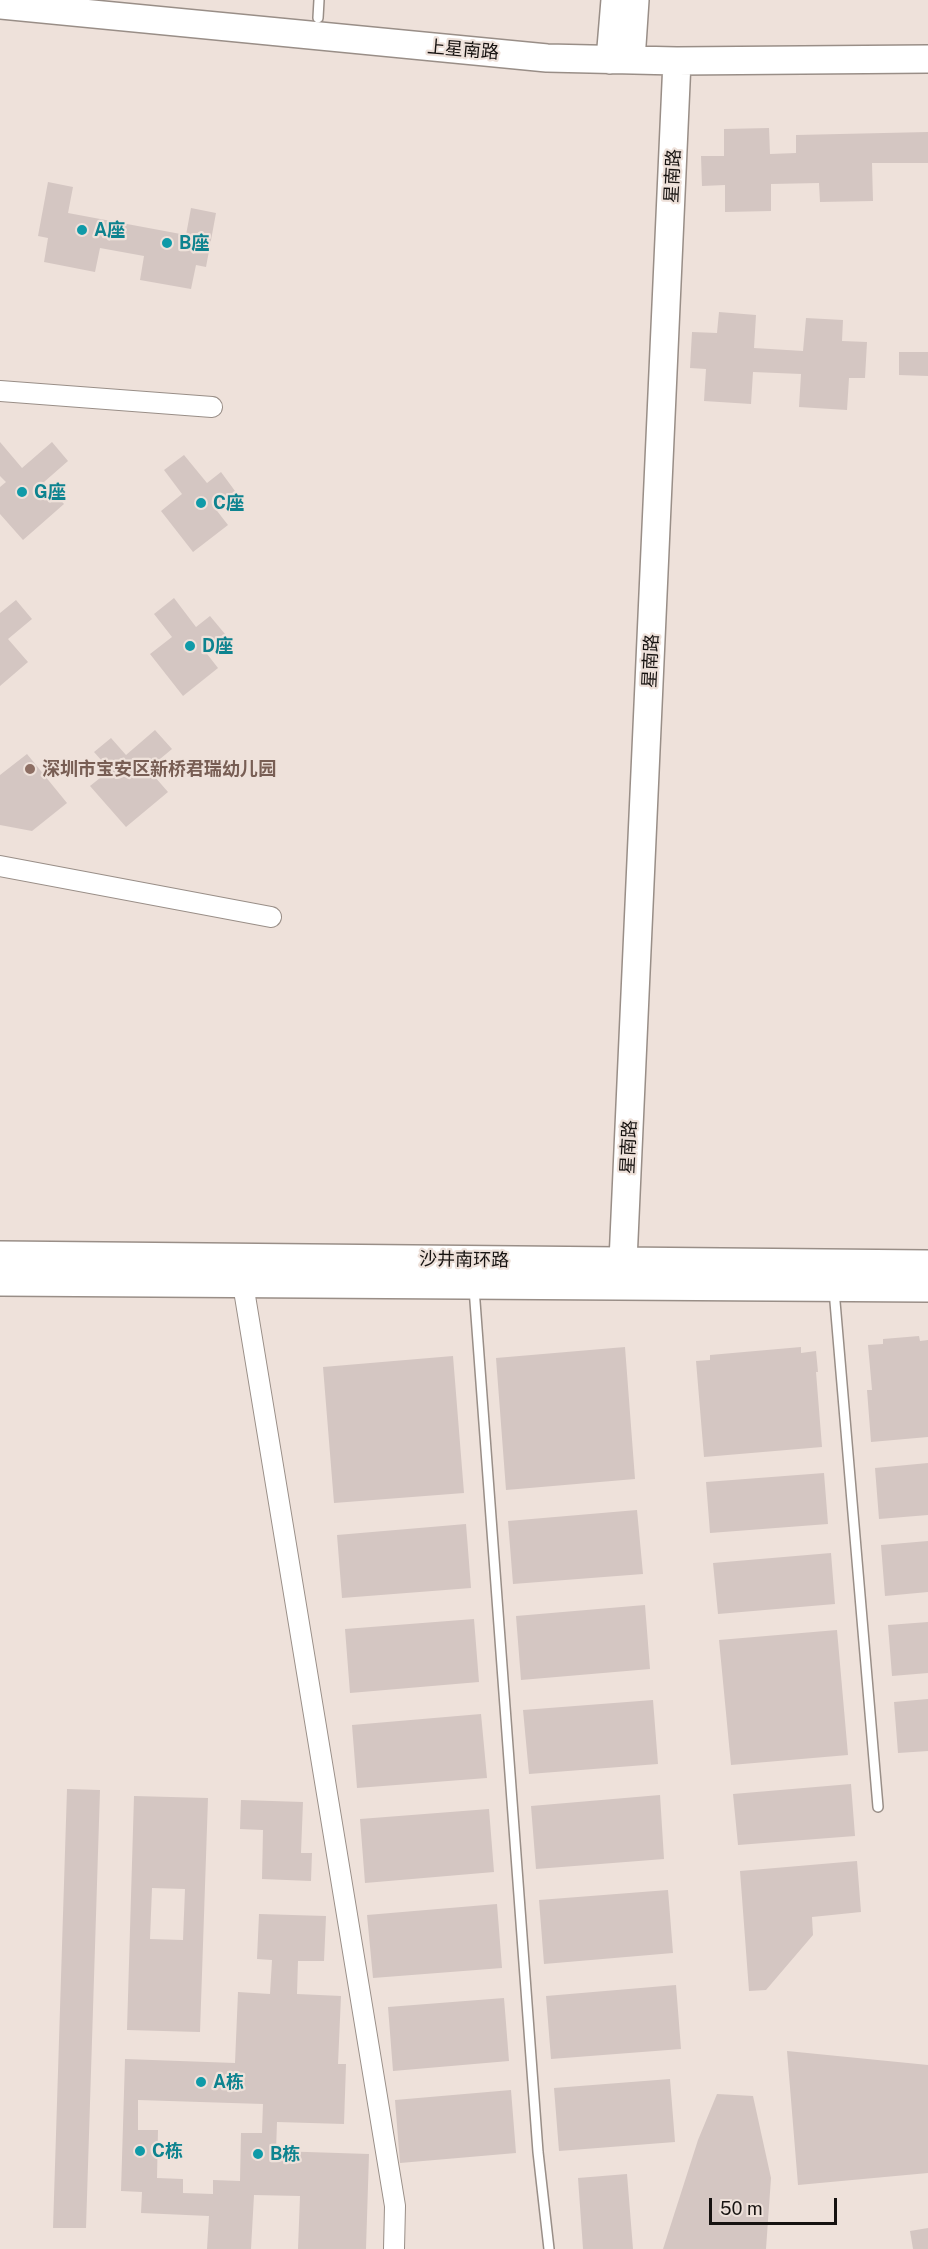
<!DOCTYPE html>
<meta charset="utf-8">
<style>
body{margin:0}
#map{position:relative;width:928px;height:2249px;overflow:hidden;background:#eee1da;font-family:"Public Sans",sans-serif}
canvas{display:block}
.scale{position:absolute;left:709px;top:2198px;width:128px;height:27px;box-sizing:border-box;border:3px solid #161210;border-top:0;padding-left:8px;font-size:18px;line-height:21px;white-space:nowrap;color:#161210;-webkit-text-stroke:4px #eee1da;paint-order:stroke}
</style>
<div id="map">
<canvas width="928" height="2249"></canvas>
<div class="scale">50 m</div>
</div>
<script>
const ctx = document.querySelector('canvas').getContext('2d');
ctx.lineJoin = 'round';
function paint(path, color) { ctx.fillStyle = color; ctx.fill(path, 'evenodd'); }
function trace(path, color, width, dash) { ctx.strokeStyle = color; ctx.lineWidth = width; ctx.lineCap = dash ? 'butt' : 'round'; ctx.setLineDash(dash || []); ctx.stroke(path); }
function label(font, color, halo, rows, align = 'center') {
  ctx.font = font + ' "Public Sans","Noto Sans SC",sans-serif'; ctx.lineWidth = 4.5; ctx.setLineDash([]); ctx.textBaseline = 'middle'; ctx.strokeStyle = halo; ctx.fillStyle = color; for (const [text, x, y, turn = 0] of rows) {
    ctx.save(); ctx.translate(x, y); ctx.rotate((+turn || 0) * Math.PI / 180); ctx.textAlign = isNaN(turn) ? turn : align; if (halo) ctx.strokeText(text, 0, 0); ctx.fillText(text, 0, 0); ctx.restore();
  }
}
const building = new Path2D(`
 M769 128 770 154 796 153V135L928 132V163H872L873 201 820 202 819 183 771 184V211L725 212V185L702 186 701 156H724V129Z
 M48 182 73 187 68 213 186 235 191 208 216 213 206 267 196 265 191 289 140 280 144 256 100 248 95 272 44 262 48 238 38 236Z
 M719 312 756 315 754 348 803 351 806 318 843 320 842 341 867 342 865 378H849L847 410 799 407 801 374 753 372 751 404 704 401 706 369 690 368 692 332 717 333Z
 M899 352H928V376L899 375Z
 M0 442 22 468 52 442 68 461 44 482 64 504 23 540 0 514V487L6 482 0 476Z
 M184 455 207 483 221 472 235 491 214 507 228 525 193 552 161 511 182 494 164 470Z
 M174 598 196 627 210 616 225 634 204 650 218 668 183 696 150 654 172 637 154 614Z
 M16 600 32 619 8 639 28 662 0 686V613Z
 M155 730 172 749 148 769 168 792 126 827 90 786 110 770 94 752 111 738 126 755Z
 M27 754 67 803 32 831 0 825V775Z
 M919 1336 920 1341 928 1340V1437L871 1442 867 1390H872L868 1345 883 1344V1339Z
 M625 1347 635 1479 506 1490 496 1358Z
 M801 1347V1353L816 1351 818 1372H816L822 1447 704 1457 696 1361 710 1360V1355Z
 M453 1356 464 1493 334 1503 323 1367Z
 M928 1463V1515L879 1519 875 1468Z
 M824 1473 828 1524 710 1533 706 1482Z
 M637 1510 643 1574 513 1584 508 1521Z
 M466 1524 471 1588 342 1598 337 1535Z
 M928 1541V1592L885 1596 881 1545Z
 M831 1553 835 1604 718 1614 713 1563Z
 M645 1605 650 1669 521 1680 516 1616Z
 M474 1619 479 1682 350 1693 345 1629Z
 M928 1622V1673L892 1676 888 1625Z
 M837 1630 848 1755 731 1765 719 1640Z
 M928 1699V1751L898 1753 894 1702Z
 M653 1700 658 1764 529 1774 523 1710Z
 M481 1714 487 1778 357 1788 352 1725Z
 M851 1784 855 1836 738 1845 733 1794Z
 M67 1789 100 1790 86 2228H53Z
 M660 1795 664 1859 536 1869 531 1806Z
 M134 1796 208 1798 200 2032 127 2030ZM152 1888 185 1889 183 1940 150 1939Z
 M241 1800 303 1802 301 1853H312L311 1881 262 1879 263 1830 240 1829Z
 M489 1809 494 1872 365 1883 360 1819Z
 M857 1861 861 1912 812 1917 813 1935 766 1990 749 1991 740 1871Z
 M668 1890 673 1953 544 1964 539 1900Z
 M497 1904 502 1968 373 1978 367 1915Z
 M259 1914 326 1916 324 1961H298L297 1994 341 1996 338 2064H346L344 2124 277 2122 276 2151 369 2154 366 2249H298L300 2196 254 2195 251 2249H207L209 2216 141 2213 142 2192 121 2191 125 2059 235 2063 238 1992 270 1994 272 1960 257 1959ZM138 2100 263 2104 262 2133H241L240 2181 213 2180V2194L183 2193V2179L157 2178 158 2130H138Z
 M676 1985 681 2049 551 2059 546 1996Z
 M504 1998 509 2061 393 2071 388 2007Z
 M787 2051 928 2065V2173L798 2185Z
 M670 2079 675 2142 559 2151 554 2088Z
 M511 2090 516 2153 400 2163 395 2100Z
 M717 2094 753 2096 771 2178 766 2249H663L698 2140Z
 M627 2174 633 2249H583L578 2178Z
 M928 2228V2249H913L910 2231Z`);
const lane = new Path2D(`
 M318 18 319 0
 M474 1288 538 2152 549 2249
 M834 1290 878 1807`);
const street = new Path2D(`
 M0 391 212 407
 M0 866 271 917
 M243 1284 395 2206 394 2249`);
const secondary = new Path2D(`
 M0 5 547 58 677 61 928 59
 M610 60 615 0
 M631 60 635 0
 M0 1255 928 1264
 M623 1261 677 61
 M0 1282 928 1288`);
const markers = [
 [82,230,6,"#0f9aa8"],
 [167,243,6,"#0f9aa8"],
 [22,492,6,"#0f9aa8"],
 [201,503,6,"#0f9aa8"],
 [190,646,6,"#0f9aa8"],
 [30,769,6,"#8d6e63"],
 [201,2082,6,"#0f9aa8"],
 [140,2151,6,"#0f9aa8"],
 [258,2154,6,"#0f9aa8"]
];
const streetNames = [
 ["上星南路",463,50,5],
 ["星南路",673,176,-87],
 ["星南路",651,661,-87],
 ["星南路",629,1147,-87],
 ["沙井南环路",464,1260,1]
];
const cultureNames = [
 ["A座",94,230],
 ["B座",179,243],
 ["G座",34,492],
 ["C座",213,503],
 ["D座",202,646],
 ["A栋",213,2082],
 ["C栋",152,2151],
 ["B栋",270,2154]
];
const educationNames = [
 ["深圳市宝安区新桥君瑞幼儿园",42,769]
];
paint(building, '#d4c6c2');
trace(lane, '#998e87', 12);
trace(street, '#998e87', 22);
trace(secondary, '#998e87', 30);
trace(lane, '#fff', 9);
trace(street, '#fff', 20);
trace(secondary, '#fff', 27);
for (const [x, y, r, color] of markers) { const dot = new Path2D(); dot.arc(x, y, r, 0, 2 * Math.PI); ctx.fillStyle = color; ctx.fill(dot); trace(dot, '#eee1da', 2); }
label('18px', '#161210', '#eee1da', streetNames);
label('bold 18px', '#0d838f', '#eee1da', cultureNames, 'left');
label('bold 18px', '#785e54', '#eee1da', educationNames, 'left');
</script>
